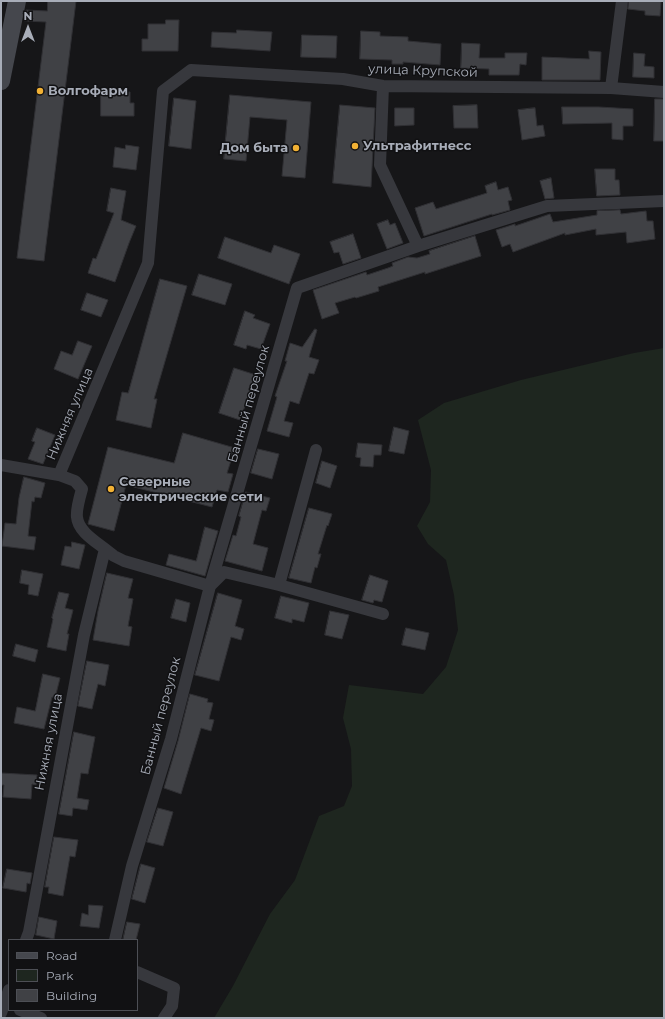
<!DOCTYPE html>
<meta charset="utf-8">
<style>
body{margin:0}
#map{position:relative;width:665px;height:1019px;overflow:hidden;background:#161618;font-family:Montserrat,sans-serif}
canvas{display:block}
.frame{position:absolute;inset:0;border:2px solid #a8adb8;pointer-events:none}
.legend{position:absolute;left:8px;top:939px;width:130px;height:72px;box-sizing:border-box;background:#111113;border:1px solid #4d4f55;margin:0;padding:5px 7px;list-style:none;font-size:12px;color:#a8adb8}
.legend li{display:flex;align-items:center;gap:8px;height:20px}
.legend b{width:20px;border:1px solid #4d4f55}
.north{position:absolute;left:8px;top:8px;width:40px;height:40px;-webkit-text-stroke:3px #111113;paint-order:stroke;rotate:0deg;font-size:11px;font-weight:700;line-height:16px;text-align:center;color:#a8adb8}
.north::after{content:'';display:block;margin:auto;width:14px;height:18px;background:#a8adb8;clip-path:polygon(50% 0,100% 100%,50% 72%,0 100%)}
</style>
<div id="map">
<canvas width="665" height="1019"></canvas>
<div class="frame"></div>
<ul class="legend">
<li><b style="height:5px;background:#45474d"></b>Road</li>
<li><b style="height:11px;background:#1e261f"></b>Park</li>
<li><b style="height:11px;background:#404145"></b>Building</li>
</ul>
<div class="north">N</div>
</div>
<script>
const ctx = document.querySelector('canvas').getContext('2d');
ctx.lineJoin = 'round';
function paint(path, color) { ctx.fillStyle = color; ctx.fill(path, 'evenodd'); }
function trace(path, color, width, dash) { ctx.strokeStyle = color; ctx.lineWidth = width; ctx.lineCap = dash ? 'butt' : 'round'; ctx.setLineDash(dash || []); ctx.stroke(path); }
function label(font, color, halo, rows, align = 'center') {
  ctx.font = font + ' Montserrat,sans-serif'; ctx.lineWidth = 3; ctx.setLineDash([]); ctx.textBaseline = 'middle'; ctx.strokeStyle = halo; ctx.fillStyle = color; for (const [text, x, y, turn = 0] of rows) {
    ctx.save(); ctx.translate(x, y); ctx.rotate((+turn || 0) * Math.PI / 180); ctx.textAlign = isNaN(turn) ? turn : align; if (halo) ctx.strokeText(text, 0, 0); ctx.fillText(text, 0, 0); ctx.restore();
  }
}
const green = new Path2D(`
 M664 348V1018H214L233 986 270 914 295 880 319 816 344 806 352 786 351 749 343 718 349 685 423 694 446 667 458 630 454 595 446 560 428 544 417 526 430 502 431 470 418 420 444 403 521 380 634 353Z`);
const building = new Path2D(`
 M48 1H76L44 261 17 258 46 22 24 21 26 10 47 11Z
 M629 1H661L660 16 645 15V11L628 9Z
 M166 20H179L178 51H142V39H148V24H165Z
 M237 30 272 32 270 51 211 47 212 32 236 33Z
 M361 31 380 32V36L408 37V41L441 44 440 65 403 62V64H392V60L360 59Z
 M302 35 337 36 336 58 301 57Z
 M462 43 480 44 479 58H505V53H527L526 65 520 64 519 75H489V69L461 68Z
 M589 51 601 52 600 80H542V57L589 59Z
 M634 53 645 54 644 66 654 67V78L633 77Z
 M101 92H130V103H134V116H101Z
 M230 95 311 102 305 178 282 176 287 120 250 117 246 161 224 159Z
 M174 98 196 101 191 149 169 146Z
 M655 99H664V141H654Z
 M340 105 375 108 371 187 333 183Z
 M477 105 478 128H454L453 106Z
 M562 107H599L633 109V126H623V140L612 139V123L563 124Z
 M395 108H414V125L395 126Z
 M535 108 537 126 543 125 545 136 522 140 518 110Z
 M126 145 139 147 136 170 113 167 115 147 125 149Z
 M595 169H615V180H619L620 195 597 196Z
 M551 178 554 198 545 199 540 181Z
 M496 182 498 190 508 187 512 200 508 201 510 210 492 215V214L424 236 415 208 433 202 436 209 487 193 485 186Z
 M111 188 126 191 121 220 136 226 129 243 115 282 88 273 93 258 96 259 114 213 107 211Z
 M620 210 621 214 646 211 647 221H653L655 239 627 243 626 232 596 235V229L565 235V233L513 252 510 244 502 247 496 230 515 224V226L550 214 553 222 597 215V211Z
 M388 220 390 225 395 223 403 243 387 249 377 224Z
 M353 234 361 258 343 264 339 252 334 253 330 242Z
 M475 236 481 256 425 274V272L378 287 379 291 356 298 355 297 335 303 339 313 322 319 313 290 366 272 367 275 388 268 393 266 392 263 408 257 417 258 430 254 429 251Z
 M225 237 271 253 274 245 300 254 289 284 218 258Z
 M199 274 232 284 225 305 192 295Z
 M160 279 187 286 154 399H157L151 428 116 420 122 392 128 393Z
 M87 293 108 300 101 317 81 310Z
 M245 311 255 315 253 318 270 324 261 349 247 345 246 349 234 345Z
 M315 329 317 330 309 357 319 360 314 374 309 373 299 404 290 401 284 421 293 423 289 437 267 431 277 397 275 396 287 361H285L290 343 302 347Z
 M78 341 92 346 78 379 54 369 61 351 72 355Z
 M234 368 256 375 240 420 219 413Z
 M394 427 409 431 404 454 389 451Z
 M37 428 55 435 43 464 28 459 35 442 32 441Z
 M183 433 235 448 227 473 233 474 228 492 217 490 212 507 126 485 114 531 88 524 108 447 174 463Z
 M358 443 382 445 381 455H374L373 467 360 466 361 458 356 457Z
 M258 449 279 454 272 479 251 473Z
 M322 461 337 466 330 488 316 483Z
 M24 477 45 483 41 498 35 497 34 502 32 501 28 536 36 537 34 550 2 546 5 523 16 524 19 498Z
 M246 492 270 498 266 511 262 510 253 544 268 548 262 571 225 561 233 535 236 536 241 517 239 516Z
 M309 508 332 514 328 526 327 525 318 554H321L317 568 315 567 311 583 289 578Z
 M205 527 218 531 205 576 166 565 169 554 196 561Z
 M72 542 85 545 79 569 61 565 65 546 71 547Z
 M22 570 43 574 38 596 28 594 29 585 20 583Z
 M107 573 133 579 128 598 133 599 128 626 132 627 129 646 93 640 98 611Z
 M370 575 388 581 382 602 374 600 373 603 362 600Z
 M59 592 69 594 65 608 73 610 67 634H69L66 651 47 647 53 619 52 618Z
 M218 593 242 600 235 626 244 629 241 640 231 637 219 681 195 675Z
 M281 596 309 603 304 622 292 619V623L275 618Z
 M176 599 190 603 186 622 171 618Z
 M330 611 349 615 342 639 325 635Z
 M406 628 429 633 425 650 402 645Z
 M16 644 38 650 35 662 13 656Z
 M87 661 109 665 105 686 98 684 92 709 78 706Z
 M43 674 60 678 55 698 52 697 44 729 14 723 17 707 35 711Z
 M190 694 208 699 207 702 213 703 209 719 214 720 211 731 201 728 181 794 164 788 178 741Z
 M74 732 95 737 88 774 81 773 77 798 89 800 87 810 73 808 72 816 59 814Z
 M1 773 37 775 36 785 32 784 31 799 3 797 4 785H1Z
 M158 808 173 812 163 846 147 842Z
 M54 837 78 840 75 857 70 856 63 896 48 893 49 887H45Z
 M141 864 155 868 145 903 132 899Z
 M7 869 32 873 30 884 27 883 26 892 3 888Z
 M89 905 103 906 99 928 80 926 82 913 88 915Z
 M39 917 57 921 54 939 36 935Z
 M127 922 140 924 136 940H123Z`);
const minor = new Path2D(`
 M383 86 380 165 418 246
 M611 88 622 1
 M1 465 59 475
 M105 549 114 556 124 561 210 586 224 572 279 585 383 614
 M279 585 316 450
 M26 940 29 932 84 635 105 549C95 541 78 531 77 517 76 510 80 496 82 489L75 481 59 475 148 263 163 91 191 70 343 79 383 86 611 88 664 92
 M115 940 132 866 171 739 210 586 297 288 418 246 547 206 664 201
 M137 972 174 988 172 1006 164 1018
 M20 1010 41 1018
 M1 1013 9 990`);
const secondary = new Path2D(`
 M1 81 17 1`);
const markers = [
 [40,91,4,"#f2b134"],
 [355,146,4,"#f2b134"],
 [296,148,4,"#f2b134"],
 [111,489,4,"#f2b134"]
];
const streetNames = [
 ["улица Крупской",423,71,2],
 ["Банный переулок",249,404,-74],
 ["Нижняя улица",70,414,-67],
 ["Банный переулок",161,716,-75],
 ["Нижняя улица",49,742,-79]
];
const poiNames = [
 ["Волгофарм",48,91],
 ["Ультрафитнесс",363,146],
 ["Дом быта",288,148,"right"],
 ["Северные",119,482],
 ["электрические сети",119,497]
];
paint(green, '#1e261f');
paint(building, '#404145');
trace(building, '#303034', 1);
trace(minor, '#37383d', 12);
trace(secondary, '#45474d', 18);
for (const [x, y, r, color] of markers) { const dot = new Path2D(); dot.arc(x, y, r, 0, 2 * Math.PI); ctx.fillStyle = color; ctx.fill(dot); trace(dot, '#111113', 1.5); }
label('13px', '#a8adb8', '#111113', streetNames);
label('bold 13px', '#a8adb8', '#111113', poiNames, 'left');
</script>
